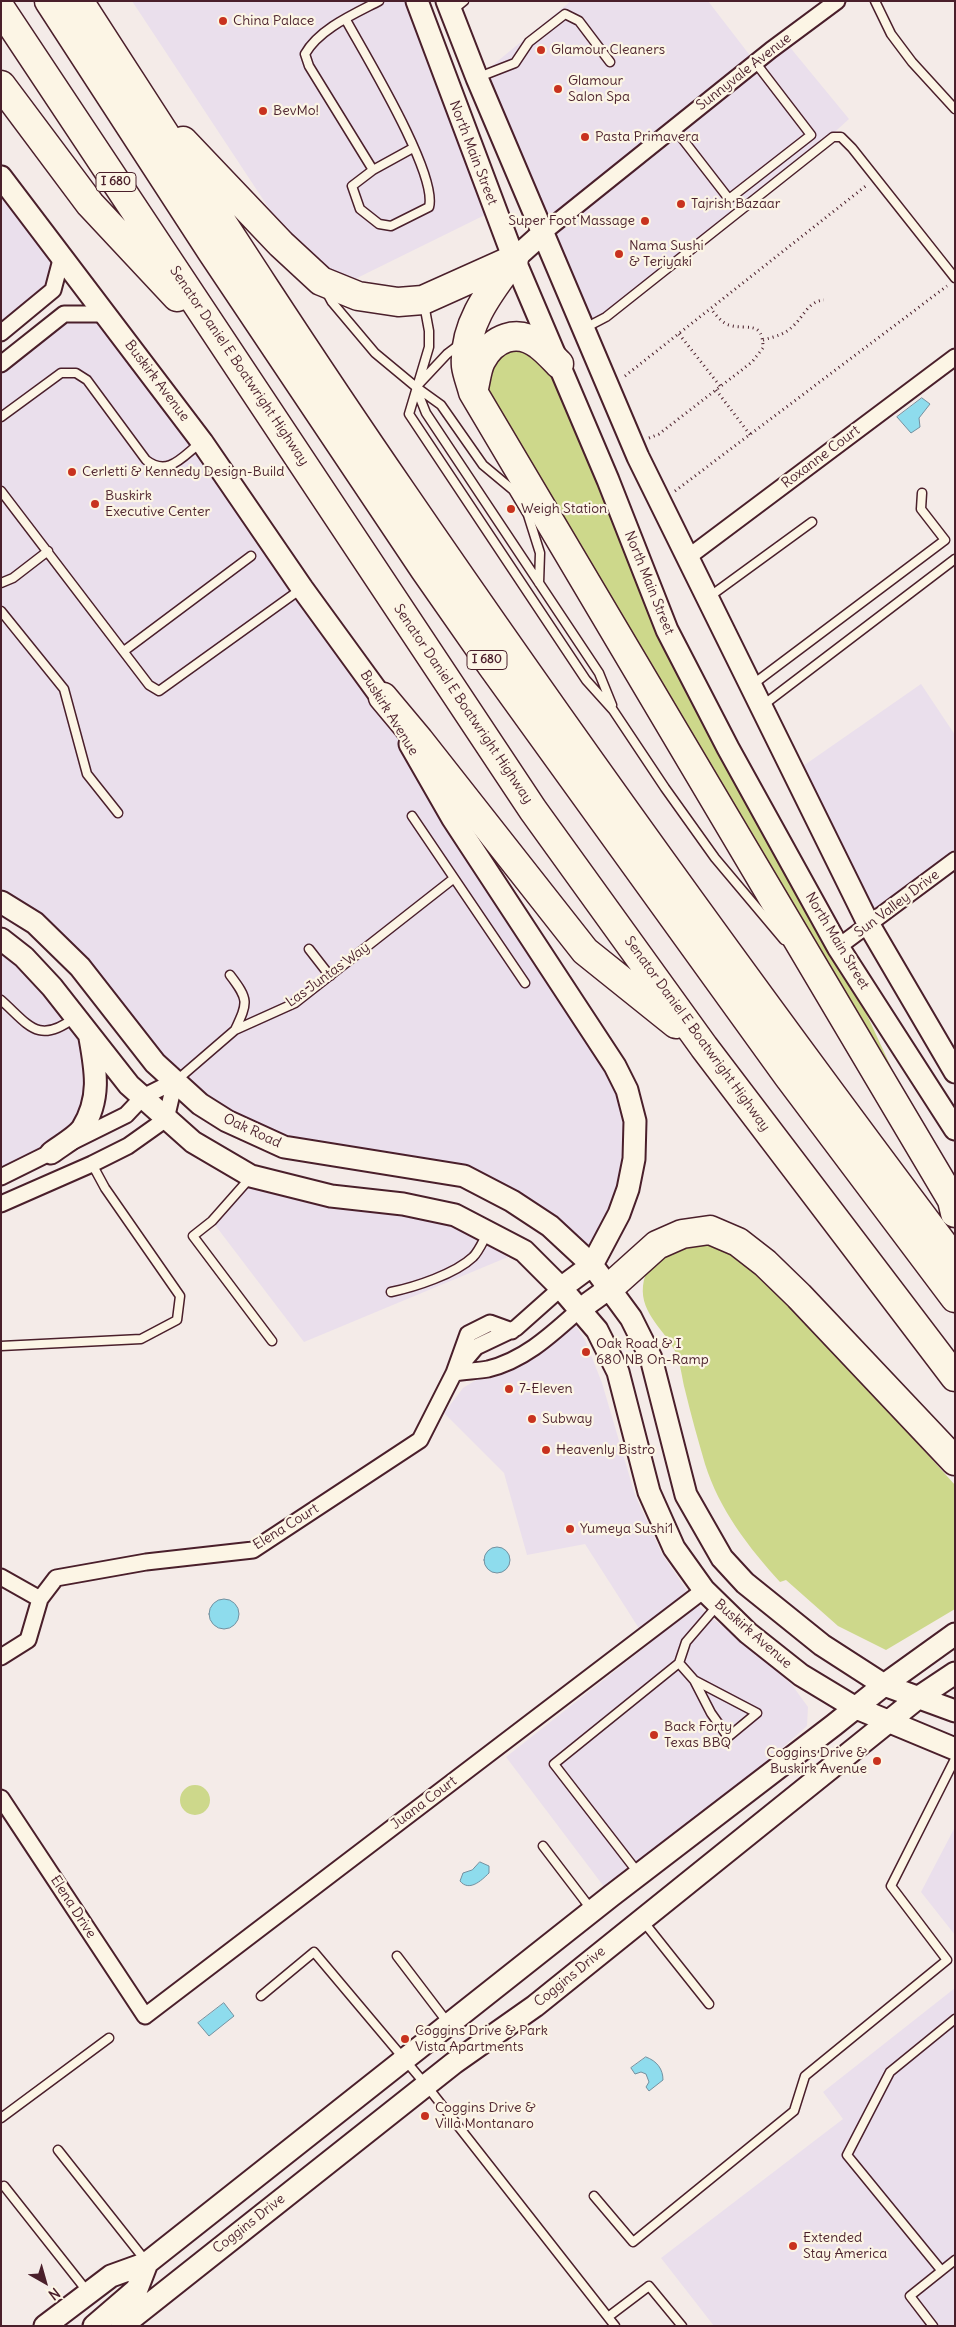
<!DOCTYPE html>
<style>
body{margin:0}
#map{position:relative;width:956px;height:2327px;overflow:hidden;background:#f4ebe8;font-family:Delius,sans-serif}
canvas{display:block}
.frame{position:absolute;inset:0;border:2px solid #4a1f2b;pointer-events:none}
.north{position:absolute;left:20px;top:2257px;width:50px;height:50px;-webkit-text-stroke:4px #fcf5e5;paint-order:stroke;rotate:142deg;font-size:14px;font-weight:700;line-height:20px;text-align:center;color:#4a1f2b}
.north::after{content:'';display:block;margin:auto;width:18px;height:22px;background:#4a1f2b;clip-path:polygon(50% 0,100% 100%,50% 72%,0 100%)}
</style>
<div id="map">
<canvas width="956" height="2327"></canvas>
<div class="frame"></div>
<div class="north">N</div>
</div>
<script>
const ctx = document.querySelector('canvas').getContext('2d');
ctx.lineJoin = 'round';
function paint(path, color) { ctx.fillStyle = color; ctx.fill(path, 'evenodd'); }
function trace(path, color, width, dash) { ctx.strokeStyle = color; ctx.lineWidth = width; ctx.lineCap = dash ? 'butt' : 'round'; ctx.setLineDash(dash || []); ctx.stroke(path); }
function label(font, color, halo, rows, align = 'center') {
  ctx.font = font + ' Delius,sans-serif'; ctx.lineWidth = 4.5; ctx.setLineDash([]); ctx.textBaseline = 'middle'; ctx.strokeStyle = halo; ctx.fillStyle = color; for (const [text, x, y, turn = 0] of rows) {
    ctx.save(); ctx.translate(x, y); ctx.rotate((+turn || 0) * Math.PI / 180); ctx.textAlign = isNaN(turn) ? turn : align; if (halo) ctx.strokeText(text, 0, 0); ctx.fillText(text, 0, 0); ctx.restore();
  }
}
const built = new Path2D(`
 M132 1H417L495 210 353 280 328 269 278 222Z
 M571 1H708L755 62 784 40 849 119 826 140 621 304 583 329 477 78Z
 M1 177 62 256 53 290 1 333Z
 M64 314H106L302 588 615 1066 634 1159 592 1265 464 1176 284 1147 200 1104 80 967 1 902V364Z
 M921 684 955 735V860L869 925 793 773Z
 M1 939 89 1036 81 1130 1 1177Z
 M249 1186 399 1214 457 1228 508 1257 304 1342 212 1221Z
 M575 1324 585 1340 602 1383 635 1495 662 1554 694 1601 710 1617 743 1640 792 1685 808 1707 807 1726 639 1874 611 1896 506 1757 649 1644 585 1544 527 1555 504 1473 444 1413 463 1388 481 1377 544 1347Z
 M955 1827V1935L921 1892Z
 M955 1988V2326H714L661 2258 843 2119 823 2092Z`);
const green = new Path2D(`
 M538 344 667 630 836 948 891 1067 827 986 490 423 480 363 489 348Z
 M708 1245 734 1255 790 1301 955 1485V1609L886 1650 838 1626 786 1580 780 1582C749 1548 719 1509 705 1464 698 1440 691 1415 685 1390 682 1379 681 1365 676 1353 666 1331 640 1314 643 1286 646 1254 682 1249 708 1245Z
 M180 1800a15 15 0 1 1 30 0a15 15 0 1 1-30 0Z`);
const water = new Path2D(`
 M922 398 930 404 919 418 920 427 911 433 897 417Z
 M484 1560a13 13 0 1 1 26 0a13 13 0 1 1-26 0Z
 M209 1614a15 15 0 1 1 30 0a15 15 0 1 1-30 0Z
 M480 1862 489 1866V1873C481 1881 469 1892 460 1881L463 1873 472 1870Z
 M224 2003 234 2016 209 2036 198 2023Z
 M646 2057C657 2061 663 2069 663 2080L649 2091 646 2087 649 2082 646 2074 641 2072 635 2074 631 2068Z`);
const path = new Path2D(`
 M679 334 720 386
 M763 340C773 337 784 335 792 327 803 318 808 301 824 300
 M625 376 867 185
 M716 390 751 436
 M649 438 659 434 752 362 763 348C763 319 747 331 729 325 722 323 716 315 711 309
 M675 491 947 286`);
const lane = new Path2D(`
 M875 1 891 34 912 62 955 109
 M453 10 464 1
 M346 20C364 53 438 174 429 207L391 226 379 224 360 209 352 186 373 170 413 148
 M479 77 515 63 529 42 565 14 579 21 610 62
 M674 128 729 199 811 135 755 62
 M373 170 309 66 305 54C319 29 354 14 379 1
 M326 291 332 302 375 353 416 387 441 405 483 465 513 490 528 515 540 553 539 583
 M424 304 429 331V347L409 414 586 680 613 710 665 788 715 858 784 940
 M585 328 606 317 833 137H841L852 148 955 278
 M417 386 447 354 459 345
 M416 388 426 413 599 673 612 705
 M1 417 61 373H76L87 380 146 460C168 477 182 457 200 443
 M1 491 149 685 159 691 301 589
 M1 583 13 578 48 551
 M709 597 812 522
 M1 611 64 689 87 774 118 813
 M124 651 251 556
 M752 685 945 540 921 509 922 493
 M762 706 955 559
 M412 816 525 983
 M309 949 330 976
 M230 975C249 1000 248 1002 235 1030
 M1 1000C29 1025 38 1045 74 1018
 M177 1080 235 1030 295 1003 453 879
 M250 1178 212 1221 193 1236 272 1341
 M391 1292C415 1287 455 1274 473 1257 479 1251 483 1241 487 1234
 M1 1346 141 1339 177 1320 180 1296 105 1188 92 1164
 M679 1663 694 1680 711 1713 728 1737 757 1713 694 1680
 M543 1846 591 1909
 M639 1874 554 1764 679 1663 686 1642 717 1606
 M643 1921 709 2004
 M397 1956 448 2023
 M261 1996 314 1952 426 2085 615 2326
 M1 2118 109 2038
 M58 2150 145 2260
 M4 2186 87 2291
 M594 2196 633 2242 794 2111 805 2076 947 1960 891 1886 955 1759
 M941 2270 847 2155 890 2072 955 2019
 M608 2317 649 2286 682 2326
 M933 2326 910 2296 955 2260`);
const street = new Path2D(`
 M543 233 771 50 837 1
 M1 333 53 290 62 256
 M1 364 64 314H106
 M687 558 955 357
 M838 947 955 860
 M1 1177 126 1115 143 1097 175 1081
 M1 1204 92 1164 128 1146 166 1119 175 1081
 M561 1288 516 1328 476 1347 454 1373C465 1371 477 1371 488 1369 525 1360 552 1334 579 1310
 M1 1577 40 1599 28 1640 1 1657
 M40 1599 56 1578 146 1562 253 1550 420 1440 454 1373 468 1334 490 1323 512 1331
 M1 1798 145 2016 704 1590`);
const secondary = new Path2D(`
 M417 1 514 259 608 480 667 630 728 748 838 947 955 1129
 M447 1 477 78 638 457 869 925 955 1072
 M1 177 202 442 302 588 390 709
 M514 259 543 233
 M410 744 453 819 615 1066 627 1090 635 1121 634 1159 628 1189 619 1214 592 1265 561 1288
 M1 902 35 923 80 967 155 1063 200 1104 227 1121 284 1147 464 1176 512 1201 550 1226 592 1265 631 1318 651 1358 686 1495 722 1558 745 1583 822 1645 884 1685 955 1711
 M1 939 24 957 52 987 129 1085 193 1142 251 1176 331 1196 403 1204 455 1215 524 1251 561 1288 597 1330 618 1372 649 1492 674 1548 704 1590 748 1633 801 1675 854 1707 955 1749
 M51 1153C60 1146 75 1138 82 1129 101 1099 96 1071 90 1038
 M579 1310 608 1289
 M45 2326 111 2276 147 2263 611 1896 834 1725 884 1685 955 1634
 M94 2326 137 2289 147 2263
 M122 2326 454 2063 535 2006 919 1697 955 1673`);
const highway = new Path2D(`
 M49 1 212 252 425 570 492 666 788 1076 955 1298
 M79 1C185 165 290 330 401 491 579 751 765 1007 955 1260
 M1 9 533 810 704 1047 955 1377
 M1 85 90 204 177 297
 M183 141 281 244 321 281 358 296 398 302 423 300 510 261
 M514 259C491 290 463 324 466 366 467 374 471 384 473 392L952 1200 955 1213
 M474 388C476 380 477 369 481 361 493 338 517 328 539 345 546 350 553 358 559 364
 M383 697 419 740 585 951 676 1024
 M608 1289 657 1245 682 1234 710 1230 738 1242 765 1263 799 1296 955 1461`);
const markers = [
 [223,21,5,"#c8321e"],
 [541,50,5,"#c8321e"],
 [558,89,5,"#c8321e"],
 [263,111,5,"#c8321e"],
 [585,137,5,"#c8321e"],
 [681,204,5,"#c8321e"],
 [645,221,5,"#c8321e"],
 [619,254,5,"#c8321e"],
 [72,472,5,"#c8321e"],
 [95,504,5,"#c8321e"],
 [511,509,5,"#c8321e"],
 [586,1352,5,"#c8321e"],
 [509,1389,5,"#c8321e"],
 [532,1419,5,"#c8321e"],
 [546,1450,5,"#c8321e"],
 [570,1529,5,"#c8321e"],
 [654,1735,5,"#c8321e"],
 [877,1761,5,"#c8321e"],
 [405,2039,5,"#c8321e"],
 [425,2116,5,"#c8321e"],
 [793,2246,5,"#c8321e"]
];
const shields = [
 [116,182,40],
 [487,660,40]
];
const shieldNames = [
 ["I 680",116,182],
 ["I 680",487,660]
];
const poiNames = [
 ["China Palace",233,21],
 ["Glamour Cleaners",551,50],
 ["Glamour",568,81],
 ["Salon Spa",568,97],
 ["BevMo!",273,111],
 ["Pasta Primavera",595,137],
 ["Tajrish Bazaar",691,204],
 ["Super Foot Massage",635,221,"right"],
 ["Nama Sushi",629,246],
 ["& Teriyaki",629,262],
 ["Cerletti & Kennedy Design-Build",82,472],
 ["Buskirk",105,496],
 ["Executive Center",105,512],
 ["Weigh Station",521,509],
 ["Oak Road & I",596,1344],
 ["680 NB On-Ramp",596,1360],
 ["7-Eleven",519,1389],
 ["Subway",542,1419],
 ["Heavenly Bistro",556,1450],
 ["Yumeya Sushi1",580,1529],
 ["Back Forty",664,1727],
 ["Texas BBQ",664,1743],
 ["Coggins Drive &",867,1753,"right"],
 ["Buskirk Avenue",867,1769,"right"],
 ["Coggins Drive & Park",415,2031],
 ["Vista Apartments",415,2047],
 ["Coggins Drive &",435,2108],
 ["Villa Montanaro",435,2124],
 ["Extended",803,2238],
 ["Stay America",803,2254]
];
const streetNames = [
 ["Sunnyvale Avenue",744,72,-38],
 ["North Main Street",473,153,69],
 ["Senator Daniel E Boatwright Highway",239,366,56],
 ["Buskirk Avenue",157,381,53],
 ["Roxanne Court",821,457,-37],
 ["North Main Street",649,583,68],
 ["Senator Daniel E Boatwright Highway",463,704,56],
 ["Buskirk Avenue",389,713,58],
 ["Sun Valley Drive",897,904,-37],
 ["North Main Street",837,941,59],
 ["Las Juntas Way",328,975,-36],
 ["Senator Daniel E Boatwright Highway",697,1034,54],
 ["Oak Road",252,1131,25],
 ["Elena Court",286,1527,-32],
 ["Buskirk Avenue",753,1634,41],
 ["Juana Court",424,1803,-37],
 ["Elena Drive",73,1907,57],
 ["Coggins Drive",570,1977,-39],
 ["Coggins Drive",249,2224,-38]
];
paint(built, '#eadfec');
paint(green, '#cdd88b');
paint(water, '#8edced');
trace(water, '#73909f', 1);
trace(lane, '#4a1f2b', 11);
trace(street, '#4a1f2b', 19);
trace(secondary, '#4a1f2b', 25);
trace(highway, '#4a1f2b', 31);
trace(path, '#4a1f2b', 3, [1, 4]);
trace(lane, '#fcf5e5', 8);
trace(street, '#fcf5e5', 15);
trace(secondary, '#fcf5e5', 21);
trace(highway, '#fcf5e5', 28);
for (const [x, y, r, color] of markers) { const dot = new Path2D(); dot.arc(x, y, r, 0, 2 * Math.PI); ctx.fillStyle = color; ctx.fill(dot); trace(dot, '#fcf5e5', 2); }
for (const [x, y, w] of shields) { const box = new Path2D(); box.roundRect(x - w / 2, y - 9.5, w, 19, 4); ctx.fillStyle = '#fcf5e5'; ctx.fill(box); trace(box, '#4a1f2b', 1); }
label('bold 12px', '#4a1f2b', null, shieldNames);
label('14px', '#4a1f2b', '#fcf5e5', poiNames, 'left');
label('14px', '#4a1f2b', '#fcf5e5', streetNames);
</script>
